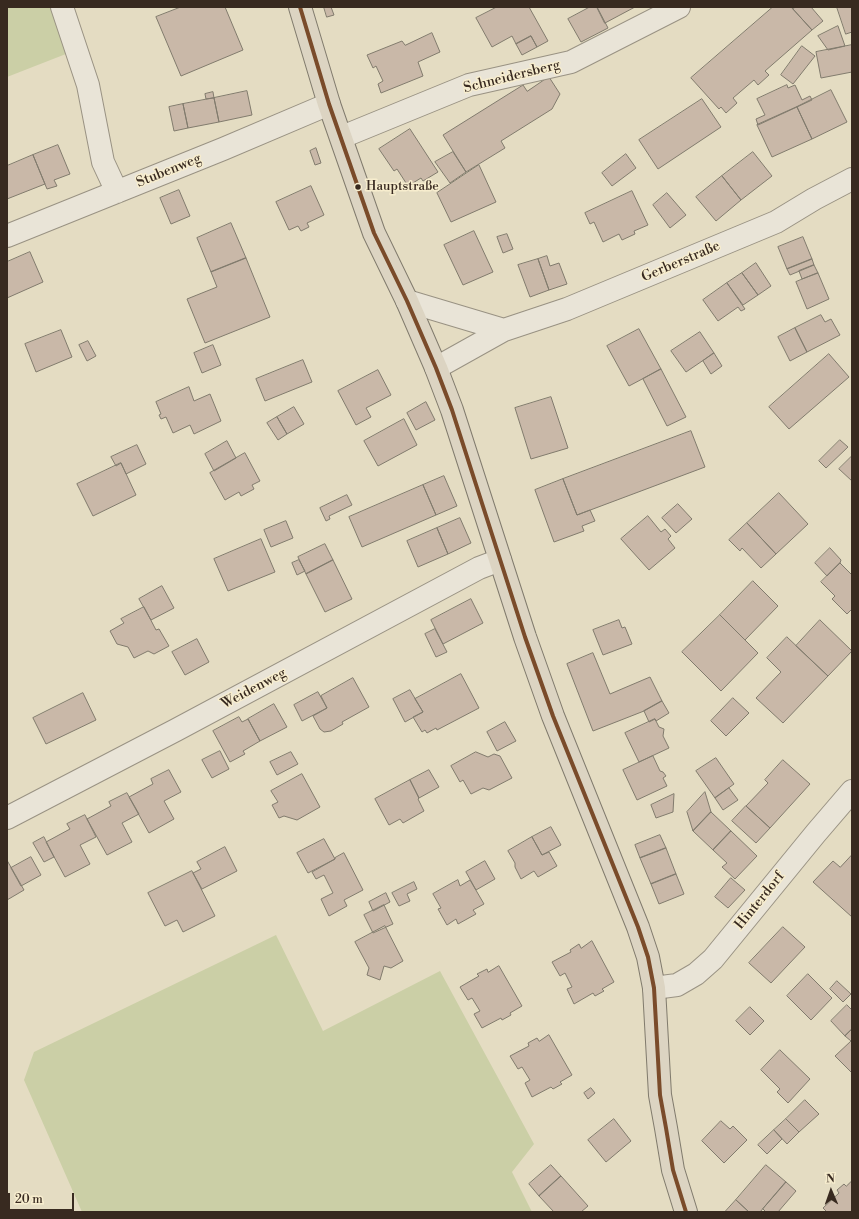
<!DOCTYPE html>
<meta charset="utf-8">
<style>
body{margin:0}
#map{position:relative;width:859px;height:1219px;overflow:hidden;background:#e4dcc2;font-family:"Libre Bodoni",serif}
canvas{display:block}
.frame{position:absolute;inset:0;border:8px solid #382a20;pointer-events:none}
.north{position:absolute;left:811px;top:1171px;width:40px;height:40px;-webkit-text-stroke:3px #f7edce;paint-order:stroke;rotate:358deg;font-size:11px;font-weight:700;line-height:16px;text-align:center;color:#382a20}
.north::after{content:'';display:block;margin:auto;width:14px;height:18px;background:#382a20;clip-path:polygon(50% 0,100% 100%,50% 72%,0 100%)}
.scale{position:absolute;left:8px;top:1193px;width:66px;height:18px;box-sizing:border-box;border:2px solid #382a20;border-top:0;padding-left:5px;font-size:12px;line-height:14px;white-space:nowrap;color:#382a20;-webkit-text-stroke:3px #f7edce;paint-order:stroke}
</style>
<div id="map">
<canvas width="859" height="1219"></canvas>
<div class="frame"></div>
<div class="north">N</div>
<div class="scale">20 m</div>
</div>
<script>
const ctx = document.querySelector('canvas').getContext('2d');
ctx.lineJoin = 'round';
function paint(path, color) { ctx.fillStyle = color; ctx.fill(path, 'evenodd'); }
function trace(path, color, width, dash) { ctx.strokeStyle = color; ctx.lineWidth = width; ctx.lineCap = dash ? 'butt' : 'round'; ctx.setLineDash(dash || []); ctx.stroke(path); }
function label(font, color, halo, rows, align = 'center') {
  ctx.font = font + ' "Libre Bodoni",serif'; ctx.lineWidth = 3; ctx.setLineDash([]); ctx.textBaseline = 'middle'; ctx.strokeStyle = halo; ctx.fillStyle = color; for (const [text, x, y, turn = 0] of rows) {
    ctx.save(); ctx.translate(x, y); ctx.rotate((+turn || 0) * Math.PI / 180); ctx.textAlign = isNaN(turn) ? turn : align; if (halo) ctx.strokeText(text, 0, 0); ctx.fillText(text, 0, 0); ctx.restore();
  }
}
const green = new Path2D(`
 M7 7H55L71 52 7 77Z
 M276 935 323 1031 440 971 534 1144 512 1172 532 1212H82L24 1080 34 1052Z`);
const building = new Path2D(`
 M181 7H225L243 50 181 76 156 17Z
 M324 7H331L334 15 327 17Z
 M497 7H529L548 41 537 47 531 36 516 44 512 36 492 47 476 18Z
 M590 7H597L608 28 581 42 568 19Z
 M597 7H635L605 23Z
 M773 7H791L812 30 765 71 769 75 758 85 754 80 733 98 737 103 726 113 721 107 719 109 691 78Z
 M796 7H811L823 21 812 30 793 9Z
 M837 7H852V32L846 34Z
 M838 26 845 46 828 50 818 36Z
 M432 33 440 52 418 62 423 76 381 93 378 84 383 81 376 66 373 68 367 55 402 41 405 45Z
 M531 36 537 47 522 55 516 44Z
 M852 45V72L821 78 816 52Z
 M802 46 815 56 793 84 781 75Z
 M549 77 560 94 552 109 501 141 505 148 466 172 443 135 523 85 527 91Z
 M787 85 788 88 795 85 802 100 810 96 812 100 758 125 756 119 765 115 757 99Z
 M831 90 847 122 812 139 797 107Z
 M247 91 252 115 219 122 214 98Z
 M213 92 214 98 206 99 205 94Z
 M214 98 219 122 188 128 183 104Z
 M702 99 721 127 658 169 639 140Z
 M183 104 188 128 174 131 169 107Z
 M797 107 812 139 772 157 757 125Z
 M410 129 438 172 423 181 421 178 408 186 397 169 394 171 379 149Z
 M58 145 70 174 54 180 57 186 47 189 33 155Z
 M316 148 321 163 315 165 310 151Z
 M453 152 466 172 450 183 435 162Z
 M753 152 772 176 741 200 722 176Z
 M626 154 636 168 612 186 602 173Z
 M33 155 45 184 7 199V166Z
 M479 165 496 202 451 222 437 193Z
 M722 176 741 200 716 221 696 197Z
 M311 186 324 215 307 223 309 227 301 231 298 226 289 230 276 202Z
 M179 190 190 216 171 224 160 198Z
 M632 191 648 225 634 231 635 234 622 240 619 234 603 242 594 222 590 224 585 213Z
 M667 193 686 215 670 228 653 205Z
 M231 223 246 258 211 272 197 238Z
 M474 231 493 272 463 285 444 245Z
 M507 234 513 249 503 253 497 237Z
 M803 237 812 259 787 269 778 247Z
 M30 252 43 282 7 298V262Z
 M547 256 550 266 559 263 567 284 549 290 538 259Z
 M246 258 270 317 205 343 187 299 217 287 211 272Z
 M538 259 549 290 530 297 518 265Z
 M812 259 814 265 790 275 787 269Z
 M756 263 771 286 758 295 742 273Z
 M814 265 818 273 802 279 799 271Z
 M742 273 758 295 743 305 727 283Z
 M818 273 829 299 807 309 796 282Z
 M727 283 745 309 741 311 738 307 718 321 703 300Z
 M821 315 825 322 831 319 840 335 807 352 795 328Z
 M795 328 807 352 790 361 778 337Z
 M639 329 661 369 629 386 607 346Z
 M61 330 72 357 36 372 25 344Z
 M700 332 714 353 686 372 671 351Z
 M88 341 96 356 87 361 79 345Z
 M213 345 221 365 202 373 194 353Z
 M714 353 722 366 711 374 703 361Z
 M829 354 849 377 789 429 769 407Z
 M303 360 312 382 265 401 256 379Z
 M661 369 686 417 667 426 643 379Z
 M378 370 391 395 366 408 371 417 356 425 338 391Z
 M189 387 194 401 210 394 221 421 194 434 190 425 173 433 166 417 161 419 159 415 161 414 156 402Z
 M551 397 568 448 531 459 515 408Z
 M426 402 435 420 416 430 407 413Z
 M294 407 304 424 287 434 277 417Z
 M277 417 287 434 278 440 267 423Z
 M404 419 417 445 378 466 364 441Z
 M691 431 705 467 577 515 563 479Z
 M840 440 848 447 826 468 819 461Z
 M227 441 236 458 214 471 205 454Z
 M137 445 146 464 126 474 121 463 116 466 111 457Z
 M245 453 260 481 252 485 254 489 241 496 239 492 225 500 210 473Z
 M852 456V481L839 469Z
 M121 463 136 495 93 516 77 484Z
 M444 476 457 506 436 515 423 485Z
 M563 479 577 515 590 510 595 521 582 526 584 531 554 542 535 490Z
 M423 485 436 515 362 547 349 517Z
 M779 493 808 524 776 554 747 523Z
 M347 495 352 505 329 516 330 519 326 521 320 508Z
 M678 504 692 519 676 533 662 518Z
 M648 516 661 532 665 529 671 536 668 539 675 548 649 570 621 539Z
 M460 518 471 543 448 554 437 528Z
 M286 521 293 538 271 547 264 530Z
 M747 523 776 554 761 568 742 548 740 551 729 540Z
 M437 528 448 554 418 567 407 541Z
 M261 539 275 572 228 591 214 559Z
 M325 544 333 560 306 574 298 557Z
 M830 548 841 560 840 563 827 576 815 563Z
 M299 560 305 571 297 575 292 563Z
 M333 560 352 599 325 612 306 574Z
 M840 563 852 575V609L847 614 832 599 835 596 821 582Z
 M753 581 778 606 745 640 720 615Z
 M162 586 174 608 151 620 139 599Z
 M471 599 483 623 443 644 431 620Z
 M144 607 156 630 159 629 169 646 154 654 148 651 134 658 128 647 117 644 110 631 124 623 121 619Z
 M720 615 758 653 721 691 682 652Z
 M619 620 622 628 625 627 632 644 603 655 593 630Z
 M820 620 852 651 828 676 796 646Z
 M435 629 447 652 436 657 425 634Z
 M787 637 828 676 783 723 756 698 781 672 767 658Z
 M197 639 209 662 185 675 172 652Z
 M593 653 610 694 650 677 662 701 644 711 593 731 567 664Z
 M461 674 479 708 437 730 436 728 427 733 425 730 422 732 413 717 423 712 415 699Z
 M353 678 369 707 342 722 343 724 331 731 324 732 320 729 313 716 327 708 321 696Z
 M410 690 423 712 405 722 393 699Z
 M318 692 327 708 302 721 294 705Z
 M83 693 96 720 46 744 33 718Z
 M733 698 749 713 726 736 711 721Z
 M662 701 669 713 656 721 655 719 649 722 644 711Z
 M274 704 287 727 260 741 248 719Z
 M239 717 242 722 248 719 260 741 243 751 245 754 230 762 213 731Z
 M655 719 659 727 664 729 663 736 669 748 639 762 625 733Z
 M505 722 516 741 497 751 487 732Z
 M220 751 229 769 212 778 202 760Z
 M291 752 298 764 277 775 270 762Z
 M476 752 488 757 494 754 500 756 512 778 489 790 483 788 471 794 463 780 460 782 451 766Z
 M653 756 660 771 663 772 666 776 663 778 667 786 637 800 623 770Z
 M716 758 734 784 715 798 696 771Z
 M783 760 810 784 770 828 746 806 768 783 765 780Z
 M169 770 181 792 164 801 174 819 149 833 129 797 153 784 151 779Z
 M429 770 439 787 419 798 410 780Z
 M302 774 320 807 297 820 284 816 279 818 272 805 278 802 271 791Z
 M410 780 419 798 418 799 424 811 403 823 400 819 389 825 375 799Z
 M729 788 738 800 723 810 715 798Z
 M705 792 711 812 693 831 687 812Z
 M127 793 139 814 122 823 132 842 107 855 87 819 111 806 109 802Z
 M674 794 673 812 656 818 651 805Z
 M746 806 770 828 756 843 732 821Z
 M711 812 731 831 713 850 693 831Z
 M85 815 96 837 80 845 90 864 65 877 46 842 70 829 67 824Z
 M551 827 561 845 542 855 532 837Z
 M731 831 757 856 735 879 722 867 727 863 713 850Z
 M660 835 666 848 640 858 635 845Z
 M44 837 54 857 44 862 33 843Z
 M532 837 542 855 549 852 557 866 538 877 534 871 521 879 515 867V863L508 851Z
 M324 839 335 859 308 873 297 853Z
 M225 847 237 871 202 889 193 873 201 869 197 862Z
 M666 848 676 874 651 884 640 858Z
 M344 853 363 890 344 900 347 906 329 916 321 899 333 893 324 875 316 879 312 872 335 859V858Z
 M852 855V917L813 882 833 861 840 867Z
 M31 857 41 875 21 886 11 868Z
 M485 861 495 879 476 890 466 872Z
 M8 862 24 890 7 900V863Z
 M192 871 215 916 183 932 177 920 165 926 148 893Z
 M676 874 684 894 659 904 651 884Z
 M731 878 745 890 728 908 715 897Z
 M458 880 460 886 470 880 484 904 473 910 476 914 458 924 456 919 447 925 438 909 441 908 433 894Z
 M414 882 417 889 407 894 410 901 399 906 392 893Z
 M386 893 390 902 373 911 369 902Z
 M384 905 393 924 373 933 364 915Z
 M385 926 403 961 391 968 384 966 380 980 367 975 369 968 355 942Z
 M783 927 805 947 771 983 749 963Z
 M592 941 614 982 602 989 604 991 595 996 593 993 574 1004 567 989 572 987 565 973 560 976 552 962 571 952 570 950 579 944 581 948Z
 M499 966 522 1006 510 1013 511 1015 502 1020 501 1018 482 1028 474 1014 480 1011 472 998 468 1000 460 987 479 976 477 974 487 969 488 972Z
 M808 974 832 998 811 1020 787 996Z
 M837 981 851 994 843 1002 830 989Z
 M847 1005 852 1010V1029L845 1036 831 1021Z
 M750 1007 764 1021 750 1035 736 1021Z
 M852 1029V1073L835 1056 851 1041 845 1036Z
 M549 1035 572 1075 560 1082 562 1084 553 1089 551 1087 532 1097 525 1083 530 1080 522 1067 518 1069 510 1056 529 1046 528 1043 537 1038 539 1041Z
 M780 1050 810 1079 788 1103 777 1092 780 1089 761 1070Z
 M591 1088 595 1093 588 1099 584 1093Z
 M805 1100 819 1114 799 1132 786 1119Z
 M614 1119 631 1141 606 1162 588 1140Z
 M786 1119 799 1132 787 1144 774 1130Z
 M721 1121 730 1129 733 1126 747 1140 724 1163 702 1141Z
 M774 1130 782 1139 767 1154 758 1145Z
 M551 1165 561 1176 539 1196 529 1184Z
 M766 1165 786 1182 760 1212H749L736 1200Z
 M561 1176 588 1206 581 1212H554L539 1196Z
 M852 1181V1212H827L823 1208 839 1193 837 1190 844 1184 846 1186Z
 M786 1182 796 1191 778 1212H766L763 1209Z
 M736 1200 749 1212H725Z`);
const minor = new Path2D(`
 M62 7 88 85 103 162 117 192
 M342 137 469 85 571 62 679 7
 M7 236 223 149 329 104
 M407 301 504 330 567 309 776 222 814 199 852 179
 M436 368 504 330
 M7 818 176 730 479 568 500 560
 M654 988 677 985 696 974 713 959 816 833 852 791`);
const major = new Path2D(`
 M300 7 329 104 374 233 407 301 436 368 452 410 525 637 553 716 638 927 648 957 654 988 660 1095 666 1128 673 1170 686 1212`);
const bus1 = new Path2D(`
 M300 7 329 104 374 233 407 301 436 368 452 410 525 637 553 716 638 927 648 957 654 988 660 1095 666 1128 673 1170 686 1212`);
const markers = [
 [358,187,3.5,"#382a20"]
];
const busNames = [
 ["Hauptstraße",366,187]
];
const streetNames = [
 ["Schneidersberg",512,77,-14],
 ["Stubenweg",169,171,-22],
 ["Gerberstraße",681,262,-23],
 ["Weidenweg",254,689,-28],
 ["Hinterdorf",760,901,-51]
];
paint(green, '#cbcfa6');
paint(building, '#c9b8a8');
trace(building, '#817b6d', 1);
trace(minor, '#999283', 24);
trace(major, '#817b6d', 24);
trace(minor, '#e9e4d7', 22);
trace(major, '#dcd4c2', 22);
trace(bus1, '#7a4b2a', 4);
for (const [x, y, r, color] of markers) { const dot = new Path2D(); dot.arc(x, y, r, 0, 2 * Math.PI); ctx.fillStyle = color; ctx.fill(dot); trace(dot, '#f7edce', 1.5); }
label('13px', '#382a20', '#f7edce', busNames, 'left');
label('14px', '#382a20', '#f7edce', streetNames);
</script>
